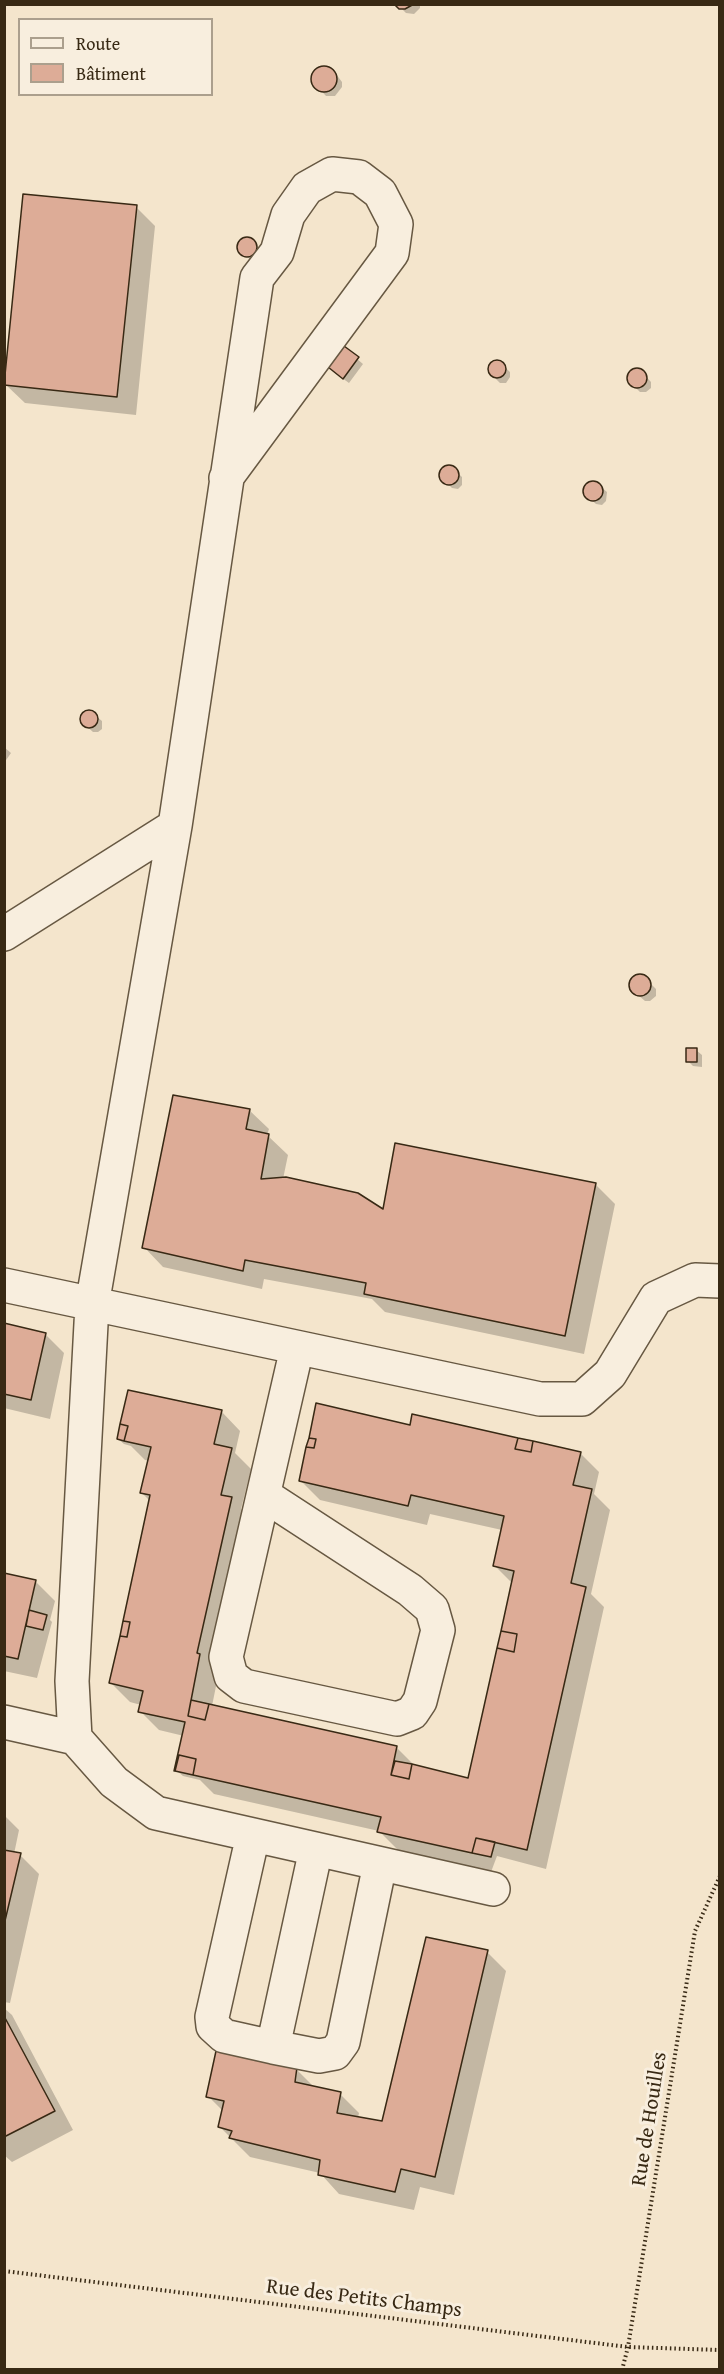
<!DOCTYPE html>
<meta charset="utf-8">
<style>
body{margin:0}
#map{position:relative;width:724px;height:2374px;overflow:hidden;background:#f4e5cc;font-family:"Gentium Book Plus",serif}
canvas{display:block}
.frame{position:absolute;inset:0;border:6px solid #382914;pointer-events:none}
.legend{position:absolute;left:18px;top:18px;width:195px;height:78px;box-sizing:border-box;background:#f8eede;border:2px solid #ab9f8d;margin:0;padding:8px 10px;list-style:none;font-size:18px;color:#382914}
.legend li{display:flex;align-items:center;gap:12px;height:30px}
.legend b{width:30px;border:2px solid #ab9f8d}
</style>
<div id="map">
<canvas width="724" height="2374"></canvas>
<div class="frame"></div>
<ul class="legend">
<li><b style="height:8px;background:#f8eede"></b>Route</li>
<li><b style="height:16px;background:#ddac97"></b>Bâtiment</li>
</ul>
</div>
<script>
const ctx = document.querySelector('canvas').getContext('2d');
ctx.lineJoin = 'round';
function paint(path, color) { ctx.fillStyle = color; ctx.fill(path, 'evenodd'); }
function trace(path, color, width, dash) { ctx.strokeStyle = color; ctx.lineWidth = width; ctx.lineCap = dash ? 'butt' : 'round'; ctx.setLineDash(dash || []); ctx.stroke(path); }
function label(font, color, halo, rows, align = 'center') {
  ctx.font = font + ' "Gentium Book Plus",serif'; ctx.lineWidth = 6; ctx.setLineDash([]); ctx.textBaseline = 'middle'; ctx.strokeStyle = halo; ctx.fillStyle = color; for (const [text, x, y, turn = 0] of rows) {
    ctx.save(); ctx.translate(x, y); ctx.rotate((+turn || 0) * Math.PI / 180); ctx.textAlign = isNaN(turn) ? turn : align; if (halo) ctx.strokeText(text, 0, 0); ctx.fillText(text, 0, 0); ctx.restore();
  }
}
const shadow = new Path2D(`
 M397 4H420V8L414 14 406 13Z
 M325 67 333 70 342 82V87L335 96H326L314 83V74L317 70Z
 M136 207 155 226 136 415 25 403 5 384Z
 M249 239 260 249 252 261 239 250V244L243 240Z
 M344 348 363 364 349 383 335 373Z
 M499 362 510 372V377L506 383H500L491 374 490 367 494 363Z
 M635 371H641L651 382V388L646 392H640L630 382 629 376Z
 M451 467 462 477V485L458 489 452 488 442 478V472L446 468Z
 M595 482 607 492 606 501 602 505 596 504 585 494V488L589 483Z
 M91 712 102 721V729L98 732H93L82 722V717L86 713Z
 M4 747 11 753 4 763Z
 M643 976 656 989V996L650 1001H645L631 989V982L636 977Z
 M696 1050 702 1055V1067L693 1066 688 1061Z
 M249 1110 269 1129 267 1135 288 1155 283 1179 384 1211 596 1185 615 1204 584 1354 385 1312 372 1299 264 1279 262 1289 163 1267 144 1247Z
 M4 1325 45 1334 64 1353 50 1419 4 1408Z
 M221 1411 240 1431 235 1453 251 1469 241 1509 250 1517 212 1706 396 1747 416 1767 470 1779 513 1584 494 1565 502 1530 430 1514 427 1525 320 1500 301 1481 411 1426 580 1453 599 1472 594 1494 610 1510 591 1594 604 1607 546 1869 497 1856 491 1872 398 1850 379 1831 214 1794 200 1780 183 1776 177 1771 184 1736 159 1730 140 1711 141 1705 130 1702 111 1683 151 1502 142 1493 149 1461 145 1460 131 1446 124 1444 118 1439Z
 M4 1575 35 1581 55 1601 50 1620 52 1622 37 1678 4 1671Z
 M4 1815 19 1830 14 1854 20 1855 39 1874 10 2003 4 2002Z
 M487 1952 506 1971 454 2195 420 2187 414 2210 339 2194 320 2173 250 2157 220 2127 223 2111 208 2096 296 2069 316 2089 340 2094 359 2113 358 2118 383 2123Z
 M4 2008 12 2015 73 2130 12 2162 4 2155Z`);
const building = new Path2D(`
 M414 4 405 9H399L394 4Z
 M311 79a13 13 0 1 1 26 0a13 13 0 1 1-26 0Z
 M23 194 137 205 117 397 4 385Z
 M237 247a10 10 0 1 1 20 0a10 10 0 1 1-20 0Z
 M344 346 359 357 343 379 328 367Z
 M488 369a9 9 0 1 1 18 0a9 9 0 1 1-18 0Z
 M627 378a10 10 0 1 1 20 0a10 10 0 1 1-20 0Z
 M439 475a10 10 0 1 1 20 0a10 10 0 1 1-20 0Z
 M583 491a10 10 0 1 1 20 0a10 10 0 1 1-20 0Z
 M80 719a9 9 0 1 1 18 0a9 9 0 1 1-18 0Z
 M629 985a11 11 0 1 1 22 0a11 11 0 1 1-22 0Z
 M686 1048H697V1062H686Z
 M173 1095 250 1109 246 1129 269 1134 261 1179 286 1177 358 1193 383 1209 395 1143 596 1183 565 1336 364 1294 366 1283 245 1260 243 1271 142 1248Z
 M4 1323 46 1333 31 1400 4 1394Z
 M128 1390 222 1410 214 1444 232 1448 221 1495 232 1497 197 1653 200 1654 188 1716 205 1720 209 1704 397 1746 391 1775 409 1779 412 1764 468 1778 497 1648 514 1652 517 1634 501 1631 514 1571 493 1566 504 1516 411 1495 408 1506 299 1481 306 1447 314 1448 316 1439 309 1438 316 1403 410 1425 412 1414 518 1438 515 1449 531 1452 533 1441 581 1452 573 1485 592 1489 571 1583 586 1587 527 1850 476 1838 472 1853 377 1832 381 1817 193 1775 196 1759 179 1755 174 1771 185 1722 138 1712 143 1691 109 1683 120 1636 127 1637 130 1622 123 1621 150 1495 140 1493 151 1447 124 1441 128 1426 120 1424Z
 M120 1424 128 1426 124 1441 117 1439Z
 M309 1438 316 1439 314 1448 306 1447Z
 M518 1438 533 1441 531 1452 515 1449Z
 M4 1573 36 1580 18 1659 4 1656Z
 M29 1610 47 1615 43 1630 26 1626Z
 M123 1621 130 1622 127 1637 120 1636Z
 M501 1631 517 1634 514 1652 497 1648Z
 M191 1700 209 1704 205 1720 188 1716Z
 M179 1755 196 1759 193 1775 175 1771Z
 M395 1761 412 1764 409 1779 391 1775Z
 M476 1838 495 1842 491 1857 472 1853Z
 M4 1850 21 1853 4 1925Z
 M426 1937 488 1950 435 2177 401 2169 395 2192 318 2175 320 2160 229 2138 232 2131 218 2127 224 2101 206 2097 216 2051 297 2067 295 2082 341 2092 337 2113 382 2121Z
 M4 2016 55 2111 4 2137Z`);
const path = new Path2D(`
 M4 2271 628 2347 720 2350
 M622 2370 628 2347 695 1931 720 1876`);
const minor = new Path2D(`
 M4 934 175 826
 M4 1285 540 1399H582L610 1374 656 1298 695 1280 720 1281
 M264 1495 410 1590 432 1609 438 1630 420 1701 412 1713 397 1719 244 1686 231 1676 226 1657 297 1348
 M4 1722 75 1738 114 1782 156 1813 493 1889
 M75 1738 72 1681 92 1305 175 826 257 278 277 252 288 215 307 188 332 174 359 177 380 193 396 224 392 253 226 478
 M253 1835 212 2017 213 2026 224 2036 273 2047 319 2056 335 2053 343 2042 380 1864
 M273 2047 316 1849`);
const streetNames = [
 ["Rue de Houilles",650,2119,-81],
 ["Rue des Petits Champs",364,2299,7]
];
paint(shadow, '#0003');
paint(building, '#ddac97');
trace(building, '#382914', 1.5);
trace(minor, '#675842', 36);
trace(path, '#382914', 4, [1.5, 3]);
trace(minor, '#f8eede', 33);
label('21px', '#382914', '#f8eede', streetNames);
</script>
